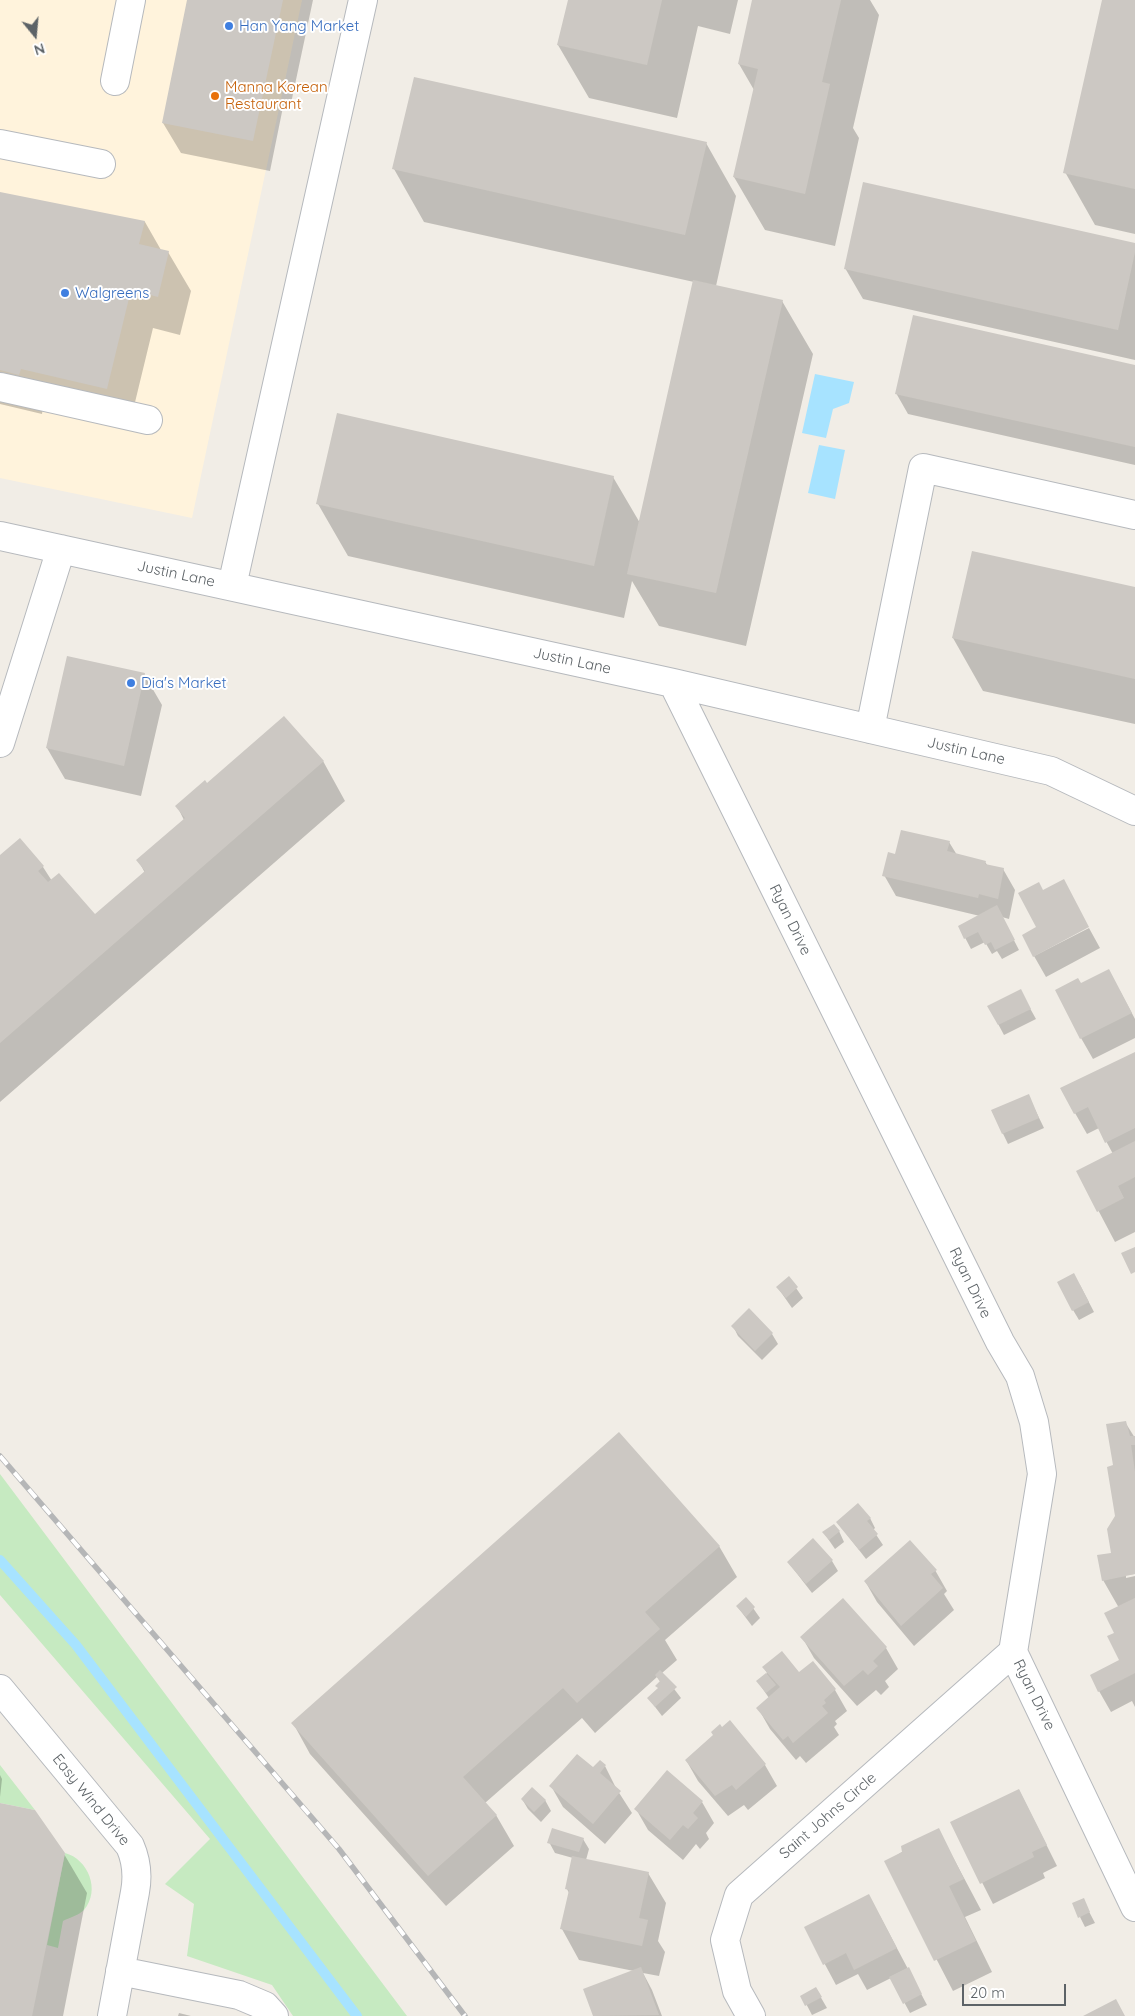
<!DOCTYPE html>
<style>
body{margin:0}
#map{position:relative;width:1135px;height:2016px;overflow:hidden;background:#f1ede6;font-family:Quicksand,sans-serif}
canvas{display:block}
.north{position:absolute;left:10px;top:10px;width:50px;height:50px;-webkit-text-stroke:4px #fff;paint-order:stroke;rotate:163deg;font-size:14px;font-weight:700;line-height:20px;text-align:center;color:#5d6367}
.north::after{content:'';display:block;margin:auto;width:18px;height:22px;background:#5d6367;clip-path:polygon(50% 0,100% 100%,50% 72%,0 100%)}
.scale{position:absolute;left:962px;top:1984px;width:104px;height:22px;box-sizing:border-box;border:2px solid #5d6367;border-top:0;padding-left:6px;font-size:15px;line-height:18px;white-space:nowrap;color:#5d6367;-webkit-text-stroke:4px #fff;paint-order:stroke}
</style>
<div id="map">
<canvas width="1135" height="2016"></canvas>
<div class="north">N</div>
<div class="scale">20 m</div>
</div>
<script>
const ctx = document.querySelector('canvas').getContext('2d');
ctx.lineJoin = 'round';
function paint(path, color) { ctx.fillStyle = color; ctx.fill(path, 'evenodd'); }
function trace(path, color, width, dash) { ctx.strokeStyle = color; ctx.lineWidth = width; ctx.lineCap = dash ? 'butt' : 'round'; ctx.setLineDash(dash || []); ctx.stroke(path); }
function label(font, color, halo, rows, align = 'center') {
  ctx.font = font + ' Quicksand,sans-serif'; ctx.lineWidth = 4; ctx.setLineDash([]); ctx.textBaseline = 'middle'; ctx.strokeStyle = halo; ctx.fillStyle = color; for (const [text, x, y, turn = 0] of rows) {
    ctx.save(); ctx.translate(x, y); ctx.rotate((+turn || 0) * Math.PI / 180); ctx.textAlign = isNaN(turn) ? turn : align; if (halo) ctx.strokeText(text, 0, 0); ctx.fillText(text, 0, 0); ctx.restore();
  }
}
const commercial = new Path2D(`
 M0 0H302L192 518 0 478Z`);
const green = new Path2D(`
 M0 1474 407 2016H293L272 1985 187 1956 194 1904 165 1884 210 1839 0 1595Z
 M0 1765 35 1810 0 1803Z
 M65 1853C88 1859 101 1890 84 1910 79 1915 69 1918 63 1921L58 1948 47 1945Z`);
const water = new Path2D(`
 M815 374 854 382 849 403 833 409 826 438 802 433Z
 M819 445 845 450 835 499 808 493Z`);
const shadow = new Path2D(`
 M188 0H313L290 108 283 107 270 171 181 153 163 123Z
 M569 0H738L730 34 698 26 677 118 589 98 558 45Z
 M753 0H870L879 15 853 128 859 138 835 246 765 230 734 177 754 90 739 64Z
 M1104 0H1135V234L1095 225 1065 172Z
 M706 143 736 196 716 286 782 301 813 354 746 646 659 626 632 581 624 618 348 556 318 504 613 477 640 523 694 282 424 222 394 169Z
 M0 193 145 222 161 250 168 252 191 291 180 335 153 328 129 427 43 407 42 414 0 404Z
 M1135 244V360L863 299 845 268Z
 M1135 366V465L908 414 896 393Z
 M1135 589V724L983 691 953 638Z
 M144 674 162 705 141 796 65 779 47 748Z
 M323 761 345 801 0 1102V857L20 840 43 867 52 881 95 916 145 873 138 860 184 820 177 806 207 785Z
 M949 842 957 855 985 862 988 866 1003 869 1015 890 1009 919 1002 917 1019 950 1002 959 997 951 992 954 985 942 971 949 959 926 980 916 896 896 884 875 896 856Z
 M1089 928 1100 948 1046 977 1034 956Z
 M1081 985 1120 991 1135 1019V1038L1093 1059 1081 1038Z
 M1026 1001 1036 1019 1004 1035 989 1007Z
 M1135 1053V1232L1115 1242 1078 1172 1113 1154 1099 1128 1087 1134 1075 1113Z
 M1028 1095 1044 1128 1008 1144 992 1111Z
 M789 1278 803 1298 792 1308 778 1288Z
 M1080 1285 1094 1312 1079 1320 1073 1310Z
 M749 1310 772 1334 778 1344 762 1360 738 1336 733 1326Z
 M1125 1422 1135 1438V1574L1126 1575V1578L1135 1576V1707L1132 1701 1111 1712 1099 1691 1121 1661 1116 1633 1119 1608 1103 1580 1112 1554 1116 1516 1115 1466Z
 M870 1518 875 1528 873 1530 883 1545 866 1559 838 1523Z
 M839 1531 844 1542 835 1549 824 1533Z
 M719 1546 737 1577 665 1640 677 1660 662 1673 681 1698 662 1716 649 1699 659 1689 661 1683 657 1677 595 1733 582 1718 485 1803 496 1815 514 1846 446 1906 310 1754 293 1723Z
 M832 1561 838 1571 812 1593 788 1562Z
 M935 1570 947 1591 944 1594 954 1610 914 1646 877 1602 865 1581Z
 M746 1598 760 1618 752 1626 737 1606Z
 M843 1600 886 1648 898 1669 885 1681 889 1687 881 1695 876 1690 857 1706 814 1658 802 1637Z
 M813 1663 835 1690 847 1711 835 1721 837 1724 834 1727 839 1735 806 1763 800 1756 796 1760 770 1729 758 1708 769 1698 758 1682 767 1673 764 1668 799 1674Z
 M729 1722 765 1765 777 1786 748 1810 744 1805 728 1816 698 1781 686 1760Z
 M605 1766 616 1788 632 1813 605 1844 563 1807 551 1786Z
 M0 1775 2 1779 0 1797Z
 M1019 1790 1057 1866 1043 1873 1045 1878 993 1904 952 1823Z
 M522 1799 545 1800 551 1811 541 1822 528 1809Z
 M702 1802 714 1823 706 1833 709 1839 700 1849 696 1844 683 1860 648 1830 636 1809Z
 M0 1805 64 1854 87 1893 63 2016H0Z
 M938 1829 981 1910 965 1917 992 1972 953 1991 886 1862Z
 M583 1839 589 1849 586 1860 648 1873 666 1903 658 1941 665 1952 659 1976 643 1973 652 1990 662 2016H595L585 1989 634 1971 579 1960 562 1929 569 1893 567 1889 573 1858 555 1853 549 1842Z
 M1083 1900 1095 1923 1085 1927 1080 1917Z
 M880 1916 927 2005 910 2013 891 1978 867 1990 858 1974 836 1985 805 1927Z
 M816 1989 827 2008 812 2015 802 1996Z
 M179 2013 191 2016H178Z`);
const stream = new Path2D(`
 M0 1560 76 1645 357 2016`);
const building = new Path2D(`
 M187 0H283L253 141 162 123Z
 M568 0H662L647 65 557 45Z
 M752 0H841L822 82 830 84 805 194 733 177 758 69 738 64Z
 M1102 0H1135V189L1063 173Z
 M414 77 707 142 685 235 392 169Z
 M863 182 1135 243V252L1118 330 844 269Z
 M0 192 145 221 139 244 169 251 158 297 131 290 107 389 21 369 19 375 0 370Z
 M693 280 783 300 716 593 627 574Z
 M913 315 1135 365V447L895 394Z
 M337 413 614 476 594 566 316 504Z
 M972 551 1135 587V679L952 638Z
 M67 656 145 673 124 766 46 748Z
 M284 716 324 761 0 1043V855L20 838 44 866 38 871 48 882 59 873 95 914 145 871 136 860 185 818 175 806 205 780 207 783Z
 M901 830 950 841 947 851 986 861 985 864 1004 868 998 899 979 894 978 898 882 876 888 852 895 854Z
 M1064 879 1089 927 1033 957 1022 935 1036 927 1018 893 1039 882 1043 890Z
 M997 905 1015 940 995 950 991 942 985 945 978 932 964 939 958 926Z
 M1109 969 1132 1013 1080 1039 1055 990 1078 978 1081 983Z
 M1021 989 1031 1009 998 1025 987 1006Z
 M1135 1052V1128L1105 1143 1088 1107 1074 1114 1060 1088Z
 M1029 1094 1039 1118 1002 1134 991 1110Z
 M1135 1141V1177L1118 1186 1124 1198 1097 1212 1076 1171Z
 M1135 1247V1272L1131 1274 1121 1253Z
 M1074 1273 1089 1302 1072 1311 1057 1282Z
 M789 1276 798 1287 786 1298 776 1287Z
 M749 1308 773 1333 755 1351 731 1326Z
 M1126 1421 1130 1436H1135V1445H1131L1135 1472V1574L1102 1581 1097 1555 1111 1553 1107 1529 1115 1516 1107 1467 1113 1465 1106 1424Z
 M619 1432 720 1546 645 1612 660 1629 577 1703 563 1688 463 1777 497 1815 428 1876 291 1723Z
 M858 1503 871 1518 867 1521 878 1534 859 1550 836 1522Z
 M834 1524 840 1531 829 1540 822 1532Z
 M813 1538 833 1560 806 1584 787 1562Z
 M910 1540 937 1570 931 1574 943 1588 901 1626 864 1581Z
 M746 1597 755 1607 746 1617 736 1606Z
 M843 1598 887 1647 873 1661 878 1666 868 1675 863 1670 844 1686 800 1637Z
 M1135 1598V1673L1098 1692 1090 1675 1119 1660 1107 1636 1114 1633 1104 1613Z
 M782 1651 799 1672 813 1661 836 1689 824 1700 826 1703 822 1706 828 1713 793 1743 788 1736 783 1740 756 1708 780 1687 762 1667Z
 M660 1670 677 1687 655 1707 647 1698 658 1688 655 1686 660 1681 655 1675Z
 M766 1673 776 1685 766 1693 756 1681Z
 M730 1720 766 1764 736 1790 732 1785 715 1796 685 1760 713 1735 711 1732 720 1724 722 1727Z
 M577 1754 593 1767 600 1760 606 1765 600 1773 621 1791 593 1824 549 1786Z
 M667 1770 703 1801 693 1813 698 1818 688 1829 683 1825 670 1840 634 1809Z
 M532 1787 546 1800 534 1812 521 1799Z
 M1019 1789 1047 1845 1032 1852 1034 1857 980 1884 950 1822Z
 M0 1803 35 1810 65 1853 32 2016H0Z
 M552 1828 584 1838 579 1852 547 1843Z
 M939 1828 964 1879 949 1886 976 1941 934 1961 884 1861 902 1852 901 1846Z
 M572 1856 649 1872 639 1918 648 1920 642 1946 560 1929 569 1890 565 1889Z
 M869 1894 897 1948 854 1970 846 1953 823 1965 804 1927Z
 M1084 1898 1090 1912 1078 1918 1072 1903Z
 M641 1967 659 2015 593 2016 583 1989Z
 M909 1967 922 1994 903 2004 889 1977Z
 M816 1987 822 1997 805 2006 800 1996Z
 M1116 1999 1125 2016H1083Z`);
const minor = new Path2D(`
 M115 81 131 0
 M0 144 101 164
 M0 387 148 420
 M0 536 673 683 1051 771 1135 811
 M232 586 363 0
 M673 683 1000 1342 1020 1376 1034 1422 1042 1474 1013 1652 1135 1907
 M870 729 923 468 1135 515
 M0 743 61 549
 M0 1689 130 1846C137 1862 138 1876 135 1892L112 2016
 M120 1971 239 1995 265 2006 274 2016
 M751 2016 737 1991 725 1940 739 1895 1013 1652`);
const rail = new Path2D(`
 M0 1456 339 1849 465 2016`);
const markers = [
 [229,26,5,"#3f7fe0"],
 [215,96,5,"#e8710a"],
 [65,293,5,"#3f7fe0"],
 [131,683,5,"#3f7fe0"]
];
const shopNames = [
 ["Han Yang Market",239,26],
 ["Walgreens",75,293],
 ["Dia's Market",141,683]
];
const foodNames = [
 ["Manna Korean",225,87],
 ["Restaurant",225,104]
];
const streetNames = [
 ["Justin Lane",176,574,12],
 ["Justin Lane",572,661,12],
 ["Justin Lane",966,751,13],
 ["Ryan Drive",790,920,64],
 ["Ryan Drive",970,1283,64],
 ["Ryan Drive",1034,1695,64],
 ["Easy Wind Drive",91,1800,51],
 ["Saint Johns Circle",828,1816,-41]
];
paint(commercial, '#fff3dc');
paint(green, '#c6eac1');
paint(water, '#a7e3ff');
paint(shadow, '#0003');
trace(stream, '#a7e3ff', 10);
paint(building, '#ccc8c3');
trace(minor, '#b6b9bd', 30);
trace(minor, '#fff', 28);
trace(rail, '#b5b6b7', 5.5);
trace(rail, '#fff', 4, [11]);
for (const [x, y, r, color] of markers) { const dot = new Path2D(); dot.arc(x, y, r, 0, 2 * Math.PI); ctx.fillStyle = color; ctx.fill(dot); trace(dot, '#fff', 2); }
label('15px', '#366cbe', '#fff', shopNames, 'left');
label('15px', '#c56008', '#fff', foodNames, 'left');
label('15px', '#5d6367', '#fff', streetNames);
</script>
